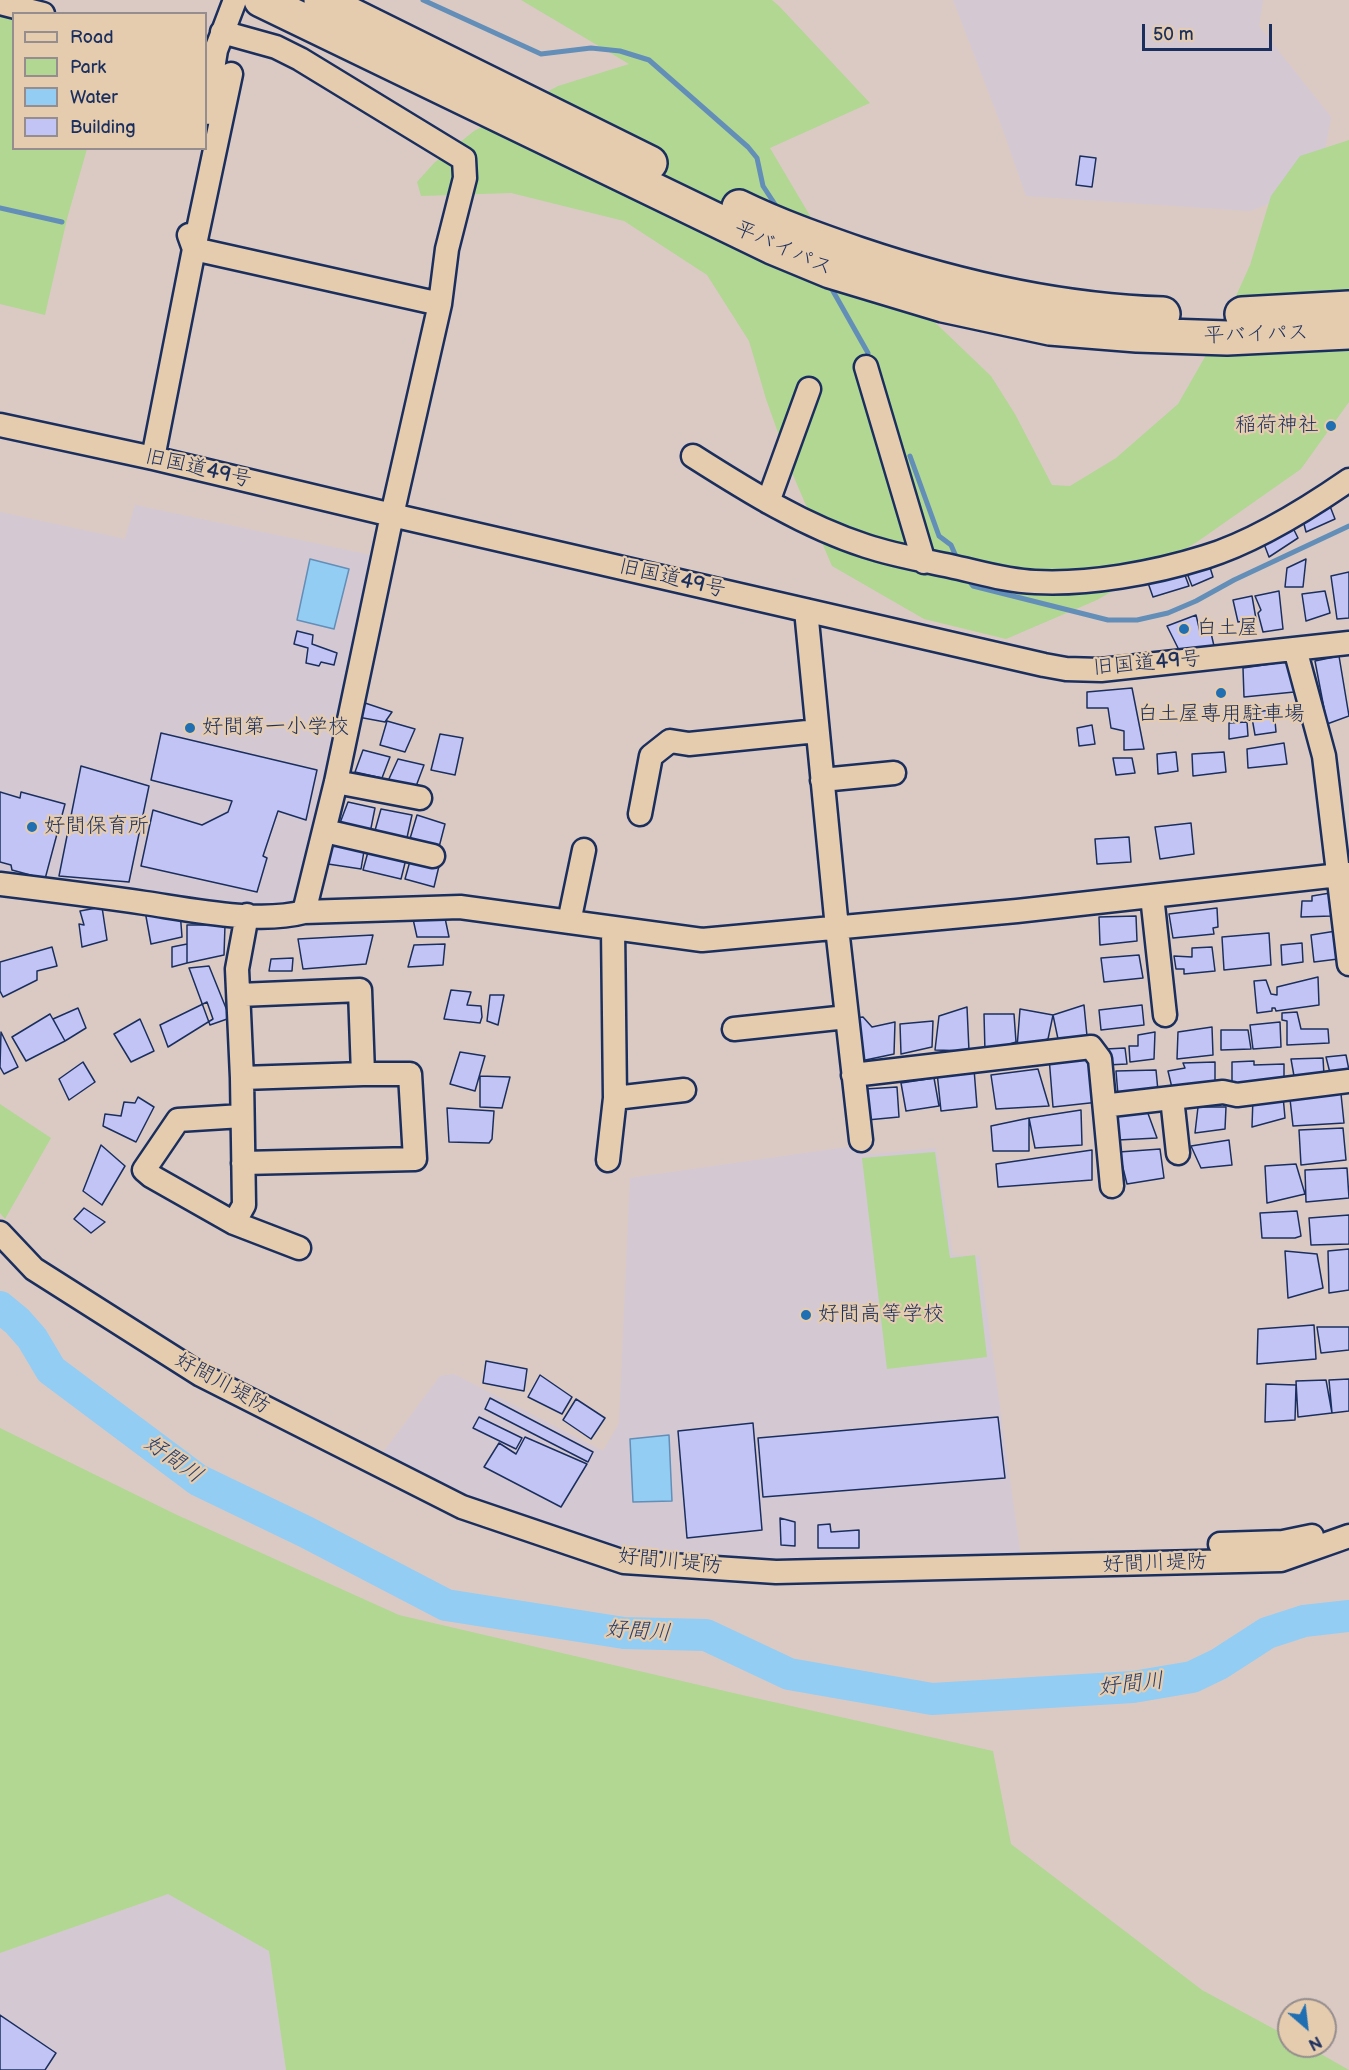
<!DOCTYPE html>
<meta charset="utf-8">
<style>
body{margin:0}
#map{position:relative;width:1349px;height:2070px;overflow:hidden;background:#dbcac4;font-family:"Balsamiq Sans",sans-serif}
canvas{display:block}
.legend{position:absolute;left:12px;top:12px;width:195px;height:138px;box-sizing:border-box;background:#e6ccae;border:2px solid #958d8e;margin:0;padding:8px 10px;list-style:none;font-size:18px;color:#1b2f5e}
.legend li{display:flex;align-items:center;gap:12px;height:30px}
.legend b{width:30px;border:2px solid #958d8e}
.north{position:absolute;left:1277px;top:1998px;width:60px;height:60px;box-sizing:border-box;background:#e6ccae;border:2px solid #958d8e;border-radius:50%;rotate:152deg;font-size:16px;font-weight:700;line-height:24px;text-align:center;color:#1b2f5e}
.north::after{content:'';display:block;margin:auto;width:21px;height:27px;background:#1f6fb2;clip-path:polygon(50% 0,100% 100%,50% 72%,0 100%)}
.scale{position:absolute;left:1142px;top:24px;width:130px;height:27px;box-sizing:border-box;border:3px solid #1b2f5e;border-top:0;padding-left:8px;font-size:18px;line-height:21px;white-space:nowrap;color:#1b2f5e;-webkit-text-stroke:4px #e6ccae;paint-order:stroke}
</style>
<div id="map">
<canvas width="1349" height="2070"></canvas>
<ul class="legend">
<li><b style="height:8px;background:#e6ccae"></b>Road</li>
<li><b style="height:16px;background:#b1d793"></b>Park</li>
<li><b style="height:16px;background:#93cdf3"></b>Water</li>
<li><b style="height:16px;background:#c2c4f6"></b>Building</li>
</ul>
<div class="north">N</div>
<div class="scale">50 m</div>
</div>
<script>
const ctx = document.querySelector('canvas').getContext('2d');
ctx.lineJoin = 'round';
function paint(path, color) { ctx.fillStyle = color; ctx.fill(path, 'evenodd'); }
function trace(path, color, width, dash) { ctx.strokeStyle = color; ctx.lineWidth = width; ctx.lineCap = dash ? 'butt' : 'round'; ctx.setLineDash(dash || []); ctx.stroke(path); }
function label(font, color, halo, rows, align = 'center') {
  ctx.font = font + ' "Balsamiq Sans","Klee One",sans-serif'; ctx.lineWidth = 4.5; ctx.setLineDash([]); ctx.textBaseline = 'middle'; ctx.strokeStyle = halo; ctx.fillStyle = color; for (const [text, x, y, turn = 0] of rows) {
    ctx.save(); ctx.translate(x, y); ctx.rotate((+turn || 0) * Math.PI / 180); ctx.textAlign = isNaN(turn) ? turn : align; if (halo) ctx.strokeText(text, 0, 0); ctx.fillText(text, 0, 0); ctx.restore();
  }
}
const built = new Path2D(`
 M953 0H1263L1259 26 1331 117 1319 184 1250 211 1026 196 1003 130Z
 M135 505 380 557 297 903 199 904 0 872V512L125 539Z
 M861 1145 862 1155 936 1148 953 1255 979 1256 1021 1559 769 1571 624 1562 375 1463 440 1376 454 1374 603 1451 619 1423 630 1178Z
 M168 1894 269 1951 286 2070H0V1953Z`);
const green = new Path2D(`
 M521 0H772L779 6 870 103 770 148 819 231 900 289 991 376 1015 414 1052 485 1070 486 1116 458 1178 404 1222 327 1250 265 1271 196 1300 156 1349 140V402L1301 469 1197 542 1097 600 1006 639 924 619 832 566 793 475 766 399 749 341 707 275 624 221 511 193 421 196 417 182 434 163 474 131 558 86 629 64Z
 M0 11 13 14 14 148 87 149 67 219 45 315 0 304Z
 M0 1104 51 1138 5 1219 0 1213Z
 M935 1152 950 1258 975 1255 987 1357 887 1369 862 1158Z
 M0 1428 175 1514 399 1615 742 1695 993 1751 1011 1844 1202 1990 1289 2037V2046H1307L1349 2070H286L269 1951 168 1894 0 1953Z`);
const water = new Path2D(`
 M310 559 349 569 334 629 297 620Z
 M669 1435 672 1501 633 1502 630 1439Z`);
const stream = new Path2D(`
 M423 0 541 54 591 48 620 51 649 60 748 147 757 158 763 186 780 212
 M0 208 62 222
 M829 284 868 353
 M910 456 939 536 951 545 958 561
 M966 577 973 586 1108 620H1137L1168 613 1196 601 1234 580 1349 526`);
const river = new Path2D(`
 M0 1307 17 1321 32 1338 51 1370 198 1480 306 1532 446 1605 624 1633 706 1635 789 1674 932 1699 1133 1687 1192 1677 1219 1664 1267 1633 1304 1621 1349 1616`);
const building = new Path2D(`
 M1080 156 1096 158 1092 187 1076 185Z
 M1328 501 1335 519 1306 532 1301 512Z
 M1290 522 1298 538 1269 557 1261 536Z
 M1306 559 1303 587H1285L1287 568Z
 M1208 561 1213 577 1192 586 1185 568Z
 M1183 570 1189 586 1153 597 1147 580Z
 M1349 572V618L1337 619 1331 576Z
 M1279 591 1283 629 1263 632 1258 613 1261 610 1255 596Z
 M1325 591 1330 613 1306 621 1302 594Z
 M1252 596 1256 619 1238 622 1233 600Z
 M1196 615 1201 636 1211 633 1214 646 1179 650 1167 626Z
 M297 631 313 635 312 644 337 653 334 665 321 662 319 666 306 663 308 648 294 644Z
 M1339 656 1349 716 1327 724 1315 661Z
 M1291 661 1294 692 1244 697 1243 668Z
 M1132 688 1144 749 1124 750V731L1111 728 1108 708H1087V692Z
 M362 702 392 712 385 722 358 717Z
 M1274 710 1276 732 1255 735 1251 712Z
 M387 721 415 729 405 752 380 745Z
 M1247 722 1248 736 1229 739V723Z
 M1092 725 1095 744 1079 746 1077 728Z
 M161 733 317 770 306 820 278 811 263 856 267 858 257 892 141 866 153 810 202 825 228 812 232 801 151 780Z
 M440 734 463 738 455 775 431 770Z
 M1284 743 1287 764 1248 768 1247 749Z
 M363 750 390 757 382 778 355 772Z
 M1176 752 1178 771 1158 774 1157 754Z
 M1224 752 1226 772 1193 776 1192 754Z
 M1113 758H1132L1135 773 1116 775Z
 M398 759 424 765 415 789 388 781Z
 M81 766 149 786 129 882 59 876Z
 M0 792 20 798 21 792 65 804 45 879 12 870 11 865 0 862Z
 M348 802 375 808 370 833 340 823Z
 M381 809 412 815 406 842 374 834Z
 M417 815 445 824 438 851 409 842Z
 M1191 823 1194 854 1160 859 1155 827Z
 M1129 837 1131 862 1097 864 1095 839Z
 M332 843 364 851 361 869 328 864Z
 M368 852 406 859 401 879 363 870Z
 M410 861 439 866 434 887 405 879Z
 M1330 893 1331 916 1301 917 1302 901H1312V896Z
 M102 907 107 940 82 947 79 924 84 925 80 911Z
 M1217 908 1218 927 1213 928 1214 934 1173 938 1169 914Z
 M145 911H180L182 937 151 944Z
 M1136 916 1137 941 1100 945 1099 917Z
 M445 918 449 937H417L413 919Z
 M187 925H225L224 955 187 963Z
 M1336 931 1338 959 1314 962 1311 935Z
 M1269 933 1271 965 1224 970 1222 937Z
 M373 935 366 964 303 969 298 939Z
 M1302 943 1303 962 1282 965 1281 945Z
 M187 944V963L172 967V947Z
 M445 944 443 965 408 967 414 945Z
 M52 947 57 966 37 971V980L3 997 0 991V962Z
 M1212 947 1215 971 1184 974V969H1176L1174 956 1192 957V948Z
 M1139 955 1143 978 1104 982 1101 958Z
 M293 958 292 971H269L271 959Z
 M209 966 230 1018 210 1025 189 968Z
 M1318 977 1319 1005 1276 1011 1275 1008H1272V1011L1257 1013 1254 981 1266 980 1271 994 1277 995V987Z
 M451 990 471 992 467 1005 481 1006 482 1017 480 1023 444 1019Z
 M490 995H504L498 1025 487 1021Z
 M207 1002 213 1019 168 1047 160 1025Z
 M1084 1005 1087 1036 1058 1039 1053 1015Z
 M1142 1005 1144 1025 1101 1030 1099 1010Z
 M967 1007 969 1051 935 1050 939 1016Z
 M78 1008 86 1028 65 1041 53 1019Z
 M1020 1009 1053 1015 1048 1039 1017 1048Z
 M1297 1012 1301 1029H1328L1329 1043 1287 1045V1021L1282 1020V1013Z
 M50 1014 65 1041 26 1061 12 1037Z
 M984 1014H1014L1016 1042 985 1052Z
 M863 1017 872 1027 895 1022 894 1054 856 1062 853 1018Z
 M140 1019 154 1051 131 1062 114 1034Z
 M933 1021 932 1047 901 1054 900 1024Z
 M1280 1022 1281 1047 1253 1049 1250 1025Z
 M1212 1027 1213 1055 1177 1059 1178 1032Z
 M1221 1030H1248L1251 1049 1221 1050Z
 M1 1032 18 1067 4 1074 0 1067Z
 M1155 1032 1154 1059 1130 1062 1129 1046H1138V1035Z
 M1125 1048 1127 1064 1107 1065 1106 1049Z
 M460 1052 485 1056 475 1091 450 1084Z
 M1346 1055 1349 1070 1330 1073 1326 1057Z
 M1049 1057 1094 1060 1099 1102 1053 1107Z
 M1323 1058 1324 1075 1294 1076 1291 1059Z
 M1254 1061V1065L1284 1064V1079L1232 1084V1062Z
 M83 1062 95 1082 69 1100 59 1079Z
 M1215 1062V1086L1173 1092 1168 1071 1185 1068 1183 1063Z
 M974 1069 977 1107 941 1111 937 1072Z
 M1038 1069 1049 1106 996 1109 991 1075Z
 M1156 1070 1158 1091 1118 1095 1116 1071Z
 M480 1076 510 1077 502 1108 480 1107Z
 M934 1078 939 1106 906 1111 901 1083Z
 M897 1087 899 1117 867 1120 865 1089Z
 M1341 1094 1344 1123 1293 1126 1290 1099Z
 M1283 1096 1285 1118 1252 1127 1253 1097Z
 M138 1097 154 1107 136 1142 103 1126 105 1114 121 1116 124 1102 135 1103Z
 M1198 1107H1226L1225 1129 1195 1133Z
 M447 1108 494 1111 492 1139 489 1143 449 1142Z
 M1146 1108 1157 1138 1118 1140 1116 1110Z
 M1081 1110 1082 1145 1035 1148 1029 1118Z
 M1029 1118V1151H993L991 1126Z
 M1343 1128 1346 1160 1301 1165 1299 1130Z
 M1229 1140 1232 1165 1201 1168 1191 1146Z
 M101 1145 125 1166 102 1205 83 1191Z
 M1160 1149 1164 1178 1127 1184 1119 1152Z
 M1092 1150V1180L998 1187 996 1164Z
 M1296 1164 1305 1194 1267 1203 1265 1166Z
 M1347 1168 1349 1198 1306 1202 1305 1170Z
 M84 1208 105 1222 91 1233 74 1219Z
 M1297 1211 1301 1236 1295 1238H1262L1260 1213Z
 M1349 1215V1244L1311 1245 1309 1218Z
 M1349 1249V1290L1329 1293 1328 1251Z
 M1285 1251 1317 1254 1323 1288 1288 1298Z
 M1314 1325 1316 1359 1257 1364 1258 1329Z
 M1317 1327H1349V1350L1321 1353Z
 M486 1361 527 1369 524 1391 483 1383Z
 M540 1375 572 1397 562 1414 528 1397Z
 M1349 1379V1411L1332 1413 1329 1380Z
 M1326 1380 1332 1413 1298 1417 1296 1381Z
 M1266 1384 1296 1385 1295 1420 1265 1422Z
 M490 1398 593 1452 588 1462 485 1409Z
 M576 1399 605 1418 591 1439 563 1420Z
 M479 1417 522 1438 516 1449 473 1428Z
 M998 1417 1005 1478 763 1497 758 1438Z
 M753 1423 762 1530 687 1538 678 1431Z
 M525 1437 587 1464 561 1507 484 1467 499 1443 516 1454Z
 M780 1518 795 1522V1546L781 1545Z
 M830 1524 831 1532 859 1530V1548H818V1525Z
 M0 2015 56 2053 45 2070H0Z`);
const minor = new Path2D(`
 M0 3 43 14
 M222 32 276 47 300 59 464 159 465 178 447 249 440 304 392 515 336 782 304 912
 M231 74 194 249 440 304
 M206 113 216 50 235 0
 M866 367 924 562
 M0 425 153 458 392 515 1044 665 1066 669 1101 670 1349 643
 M693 456C748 491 804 526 866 546 893 555 922 560 950 566 978 572 1006 581 1035 582 1088 585 1154 573 1205 557 1254 542 1307 509 1349 480
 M153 458 194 249 189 235
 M768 502 809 389
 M806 610 837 928 861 1140
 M1295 649 1324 756 1349 964
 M822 780 894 773
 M336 782 420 798
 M640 814 651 756 670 741 689 744 817 731
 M325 831 433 856
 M0 884C49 890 97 896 145 903 192 910 259 924 304 912L460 907 702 940 1017 911 1349 874
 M1152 896 1165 1015
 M569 922 584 850
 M239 995 360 990 363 1074
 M734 1029 847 1017
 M853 1075 1091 1047 1100 1059 1112 1186
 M242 1078 363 1074H410L415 1159 243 1163
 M615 1098 684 1090
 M1172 1098 1178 1153
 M1111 1105 1223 1092 1237 1095 1349 1081
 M242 1116 178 1120 144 1170 151 1176 234 1223 299 1248
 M608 1160 615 1098 613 928
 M234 1223 244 1205 242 1078 237 969 247 915
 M0 1233 34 1269 201 1375 462 1507 624 1562 776 1572 1281 1560 1349 1536
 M1220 1544 1283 1542 1312 1536`);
const highway = new Path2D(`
 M261 0 772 247 830 271 943 305 1050 328 1137 335 1227 338 1349 332
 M321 0 650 163
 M739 207C778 226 818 240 858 254 956 287 1060 311 1163 314
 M1242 314 1349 308`);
const markers = [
 [1331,426,6,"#1f6fb2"],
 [1184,629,6,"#1f6fb2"],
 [1221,693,6,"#1f6fb2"],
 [190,728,6,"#1f6fb2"],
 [32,827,6,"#1f6fb2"],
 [806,1315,6,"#1f6fb2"]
];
const streetNames = [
 ["平バイパス",783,249,24],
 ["平バイパス",1256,335,-2],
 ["旧国道49号",198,469,13],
 ["旧国道49号",672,579,13],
 ["旧国道49号",1147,664,-5],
 ["好間川堤防",222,1384,29],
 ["好間川堤防",670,1562,6],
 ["好間川堤防",1155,1564,-2]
];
const poiNames = [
 ["稲荷神社",1319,426,"right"],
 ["白土屋",1196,629],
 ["白土屋専用駐車場",1221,715,"center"],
 ["好間第一小学校",202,728],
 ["好間保育所",44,827],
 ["好間高等学校",818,1315]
];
const waterNames = [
 ["好間川",173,1460,35],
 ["好間川",638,1632,4],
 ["好間川",1131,1685,-6]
];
paint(built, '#d4c8d3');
paint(green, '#b1d793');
paint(water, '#93cdf3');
trace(water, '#638eb7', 1.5);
trace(stream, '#638eb7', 5);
trace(river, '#93cdf3', 32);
paint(building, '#c2c4f6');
trace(building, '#1b2f5e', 1.5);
trace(minor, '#1b2f5e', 27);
trace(highway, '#1b2f5e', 38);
trace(minor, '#e6ccae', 22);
trace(highway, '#e6ccae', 33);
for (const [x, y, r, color] of markers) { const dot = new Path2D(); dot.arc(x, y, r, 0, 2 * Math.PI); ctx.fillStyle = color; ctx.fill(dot); trace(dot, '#e6ccae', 2); }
label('21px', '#1b2f5e', '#e6ccae', streetNames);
label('21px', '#1b2f5e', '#e6ccae', poiNames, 'left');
label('italic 22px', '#273f6d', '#e6ccae', waterNames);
</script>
